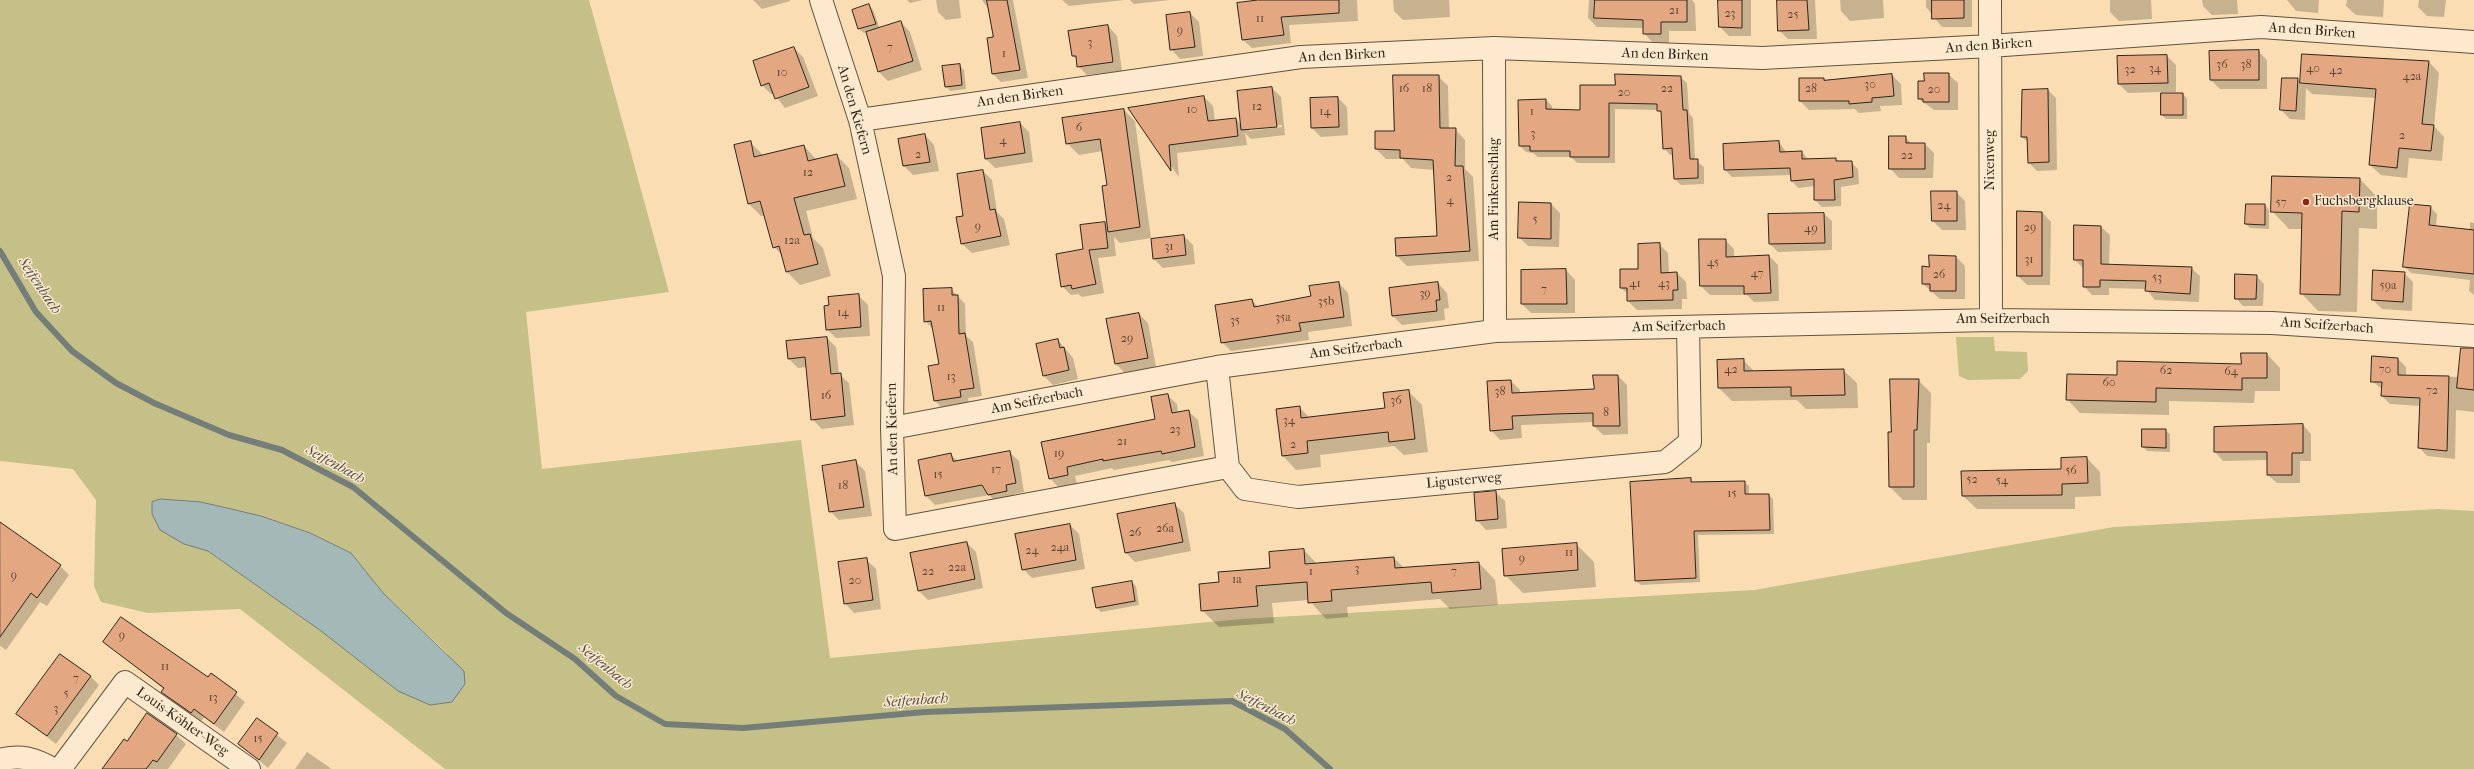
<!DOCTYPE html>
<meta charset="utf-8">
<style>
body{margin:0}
canvas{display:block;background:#faddb3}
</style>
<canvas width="2474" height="769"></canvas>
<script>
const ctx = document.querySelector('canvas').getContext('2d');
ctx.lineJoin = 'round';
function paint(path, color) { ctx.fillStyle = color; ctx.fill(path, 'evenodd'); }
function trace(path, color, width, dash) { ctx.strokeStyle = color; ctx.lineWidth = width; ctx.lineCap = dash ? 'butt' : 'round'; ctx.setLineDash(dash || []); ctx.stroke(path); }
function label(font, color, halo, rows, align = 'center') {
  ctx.font = font + ' "IM FELL French Canon",serif'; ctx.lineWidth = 3; ctx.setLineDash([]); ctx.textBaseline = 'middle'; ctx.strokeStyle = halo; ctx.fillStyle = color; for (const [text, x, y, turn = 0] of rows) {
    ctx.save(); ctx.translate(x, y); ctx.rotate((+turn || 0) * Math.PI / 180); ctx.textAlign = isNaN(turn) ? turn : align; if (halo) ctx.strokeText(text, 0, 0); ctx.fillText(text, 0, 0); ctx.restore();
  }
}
const green = new Path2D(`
 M0 0H589L669 292 526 312 542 469 801 440 830 658 1241 619 1754 590 2114 527 2438 509 2474 511V769H445L240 609 148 613 101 602 94 586 96 500 73 469 0 461ZM201 502 261 516 310 533 351 553 383 593 448 654 398 691 321 631 208 551Z
 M1956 337H1994L1995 351 2027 352 2028 371 2020 379 1968 380 1959 376Z`);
const water = new Path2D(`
 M161 499 201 502 261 516 310 533 351 553 383 593 464 671 465 684 452 702 430 705 398 691 321 631 208 551 184 544 160 530 152 514V502Z`);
const shadow = new Path2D(`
 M753 0H790V1L762 9Z
 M907 0H923L910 3Z
 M936 0H959L961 18 946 20 938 12Z
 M982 0H1013L1028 78 1001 82 993 74 994 38 990 11Z
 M1062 0H1125L1069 6Z
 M1130 0H1170L1134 4Z
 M1266 0H1357L1358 21 1289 25 1291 43 1252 48 1243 40 1239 3Z
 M1393 0H1449L1450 17 1403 20 1394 11Z
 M1589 0H1692L1695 4 1696 31H1669V43H1653L1644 33V28L1597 27 1588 18Z
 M1719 0H1751V36H1729L1720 27Z
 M1778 0H1815L1817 39H1788L1779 30Z
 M1840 0H1883L1884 18 1850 21 1841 11Z
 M1926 0H1972V27H1942L1926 7Z
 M2110 0H2151L2152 19 2119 21 2110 12Z
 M2202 0H2237L2238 14 2212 15 2203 6Z
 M2287 0H2319L2318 13 2296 11Z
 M2347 0H2384L2383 17 2356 15 2346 6Z
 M2419 0H2446L2444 17 2427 16 2418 7Z
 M869 5 873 10 880 29 901 22 910 32 922 70 888 81 879 72 867 32 864 33 859 29 853 11Z
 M1190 13 1199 22 1203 56 1180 59 1171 49Z
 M1108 26 1117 36 1122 71 1087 75 1078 66 1077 60 1073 56Z
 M794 48 803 57 818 96 785 108 774 94H771L762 85Z
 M2258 51 2267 60V89H2220L2211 80 2210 52Z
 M2167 56 2176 65V92H2163V94H2183L2187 99V119H2166L2162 115V92L2128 93 2119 84Z
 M2429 62 2439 73 2434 126 2444 137 2442 161 2409 158 2407 178 2381 175 2370 165 2376 98 2312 94 2306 88 2305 120 2290 119 2281 110 2297 79 2301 83Z
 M959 65 964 70 966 89 950 91 946 86Z
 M1948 74 1958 83V110H1934L1919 99 1925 82Z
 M1892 75 1901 84 1902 105 1880 106 1881 111 1859 113 1855 109 1809 110 1800 101 1823 79 1825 80Z
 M1438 76 1448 86 1449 129H1455L1465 140V169L1473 177 1479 261 1407 266 1397 256 1438 237 1435 170 1411 168 1403 159H1386L1376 149 1395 132Z
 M1680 77 1687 83 1689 113 1693 118 1695 160 1704 167V184L1681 185 1675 179 1673 155H1670L1664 148 1663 115 1658 110 1615 109V163H1577L1571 157H1538L1533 153 1526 152 1520 146 1546 100 1552 106V110L1581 111 1616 86Z
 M1272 88 1281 97 1285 135 1251 139 1245 133 1247 145 1177 153 1179 177 1130 109 1204 97 1213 106 1215 122 1236 119 1241 125 1238 92ZM1282 125V127L1249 131V128Z
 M2048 90 2056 98 2057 170 2037 171 2029 163 2028 142 2022 137Z
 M1338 98 1347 107 1348 135 1321 137 1312 128Z
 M1124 110 1135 121 1151 238 1120 243 1114 237 1116 256 1098 258 1104 293 1082 297 1078 294 1071 295 1062 286 1084 250 1104 223 1108 227V186L1103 151 1079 155 1067 143Z
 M1020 123 1029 132 1033 162 995 168 986 159Z
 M925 135 934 145 939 171 913 175 904 166 899 140Z
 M1905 137 1912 144H1925L1934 153 1933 178H1899L1890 168Z
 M750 142 763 155 804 146 817 160 836 155 849 168 857 199 806 211 813 238 823 248 831 276 800 285 787 272 783 256 774 247 765 216H761L749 204Z
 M1779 142 1786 152H1802L1809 160 1836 159 1839 162H1851L1858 169 1859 184 1841 187V206L1822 207 1815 200V186L1798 188 1792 181 1791 175 1732 177 1725 170Z
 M983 171 992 180 997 212 1004 219 1010 245 972 253 962 244 957 218 964 216Z
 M2360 179 2377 197V229L2359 228 2357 312 2318 311 2301 293 2302 229H2289L2272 211Z
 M1956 192 1965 201 1966 230H1942L1933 221Z
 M1551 204 1560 213 1559 247 1528 246 1519 237Z
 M2265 205 2269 210V229L2250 228 2246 224Z
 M2430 207 2437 214 2436 227 2470 230V222L2474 223V295L2469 291 2470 280 2411 273 2404 266Z
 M2042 212 2051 222 2050 285H2027L2018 276Z
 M1824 214 1832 221V250L1778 252 1770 244 1769 215Z
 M2101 227 2110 235 2109 265 2191 268 2200 276 2199 302 2155 300 2146 289 2109 288V295H2092L2084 286V269L2075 260Z
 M1184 236 1193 245 1195 264 1163 268 1154 259Z
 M1700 240H1725L1734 249V257L1769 256 1778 265 1779 301 1754 302 1747 295H1710L1701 286Z
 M1659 244 1668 253 1669 273H1677L1686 282 1687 299H1682V309L1637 310 1628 301V294L1621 288Z
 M1930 256 1956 257 1965 266V299H1940L1923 284 1930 268Z
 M1566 270 1575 280V313H1531L1522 304Z
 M2404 273 2413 282 2412 311 2382 309 2373 300Z
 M2256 276 2264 284 2263 306H2243L2236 298Z
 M1339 283 1348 293 1352 326 1308 332 1309 340 1231 351 1222 342 1252 300 1258 307 1312 297Z
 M1438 283 1447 293 1449 308 1444 309 1445 320 1402 325 1393 316 1390 289Z
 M951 289 965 304 966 336 973 342 982 396 968 398 969 405 943 409 935 401 940 365 934 330 925 321Z
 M859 296 868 305 870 336 836 338 827 329Z
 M1139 314 1148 323 1156 367 1125 373 1116 364Z
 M827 338 836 347 839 374 849 383 854 425 822 429 812 419 807 367 798 368 789 359Z
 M1058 340 1073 358 1078 379 1053 385 1044 376Z
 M2267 354 2280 368V391H2255L2254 403 2169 401V415L2080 413 2067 399 2118 376 2242 365Z
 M2373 357 2398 359 2406 367V376L2459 377 2474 364V412L2456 410 2455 459 2427 456 2419 447 2421 406 2390 404 2382 396V389L2372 381Z
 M1743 360 1755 372 1843 370 1857 383 1858 408 1806 409 1797 400 1732 401 1719 388Z
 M1618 376 1627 385 1628 434 1603 435 1594 426V422L1521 425 1522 438 1500 440 1491 430 1511 381 1520 390V393L1595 390Z
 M1918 380 1931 393 1930 443H1927V500H1903L1890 487 1892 433Z
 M1408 391 1422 405 1428 452 1404 455 1394 446 1320 455 1321 467 1296 470 1283 456 1299 407 1310 418 1386 409Z
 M1167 395 1177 404 1178 413 1188 411 1198 420 1204 456 1172 462 1169 460 1114 470 1112 468 1075 476 1077 484 1059 488 1050 478 1043 443 1156 420Z
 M2303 425 2311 434V461H2300V483H2277L2268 475V460L2223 461 2215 452V428Z
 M2165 430 2170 434V452L2147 451 2143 447Z
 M1009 452 1019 461 1024 492 1014 494 1015 500 998 504 989 495 935 505 926 496 919 460 951 455 958 461Z
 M2087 458 2100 472 2101 496 2075 497V509H1977L1963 496 2062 470Z
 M856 462 865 471 872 516 839 520 830 511Z
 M1690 479 1694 483 1744 482 1749 486V495H1769L1773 499 1774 534 1698 535 1700 582 1641 585 1636 581Z
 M1495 492 1505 501 1507 528 1486 530 1477 520Z
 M1174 504 1184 513 1191 551 1135 562 1126 553 1118 515Z
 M0 523 60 566 69 575 47 606 40 602 6 650 0 646Z
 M1070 525 1079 534 1085 569 1032 578 1023 569Z
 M967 543 976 552 983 588 928 600 919 591Z
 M1576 544 1594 562 1596 587 1523 593 1505 575Z
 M1304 550 1317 564 1394 558 1404 568 1479 563 1495 580 1498 605 1450 609 1440 599 1347 607 1348 617 1326 619 1309 600 1272 603 1274 623 1219 627 1202 610 1220 583 1272 569Z
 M866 559 876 569 881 609 854 613 845 603Z
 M1131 582 1136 586 1139 605 1101 612 1097 608Z
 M104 642 208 678 211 674 245 702 224 732 204 717 201 722 172 701 163 692 165 690Z
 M90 676 99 685 56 744 17 714Z
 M258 720 287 743 268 768 240 744Z
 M176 735 186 744 168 769H104L128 742Z
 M307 752 329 767 331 769H295Z`);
const stream = new Path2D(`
 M0 251 36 312 72 351 116 383 154 403 229 435 282 450 353 487 506 613 575 659 616 696 665 724 743 728 925 712 1232 701 1285 729 1330 769`);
const building = new Path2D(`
 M987 0H1007L1020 70 992 74 987 38 993 37Z
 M1258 0H1339V13L1281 17 1284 35 1242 40 1237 3Z
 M1595 0H1687V22H1661V34H1643V20L1594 18Z
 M1718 0H1742V28L1719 27Z
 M1777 0H1807L1809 30 1778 31Z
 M1932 0H1964V18L1932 19Z
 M869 4 876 24 858 29 852 10Z
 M1190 12 1195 47 1170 50 1166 15Z
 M901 21 913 61 878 72 866 32Z
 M1108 25 1113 62 1077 67 1076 56H1072L1068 31Z
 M794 47 809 87 775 99 769 83 761 86 753 61Z
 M2259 50V80H2210L2209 51Z
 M2302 54 2429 61 2422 124 2434 125 2431 151 2399 148 2397 168 2369 165 2376 89 2300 83Z
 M2167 55 2168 83 2118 84 2117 56Z
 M960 64 962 85 945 87 942 66Z
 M1924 73H1949V102H1923V99H1918V81H1924Z
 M1615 74 1681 76 1683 110H1687L1690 159H1698V178L1674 179 1672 148 1663 149 1661 111H1657V104L1609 103V157H1570V151H1530V146H1519L1518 100 1546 99V109L1580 110V85H1615Z
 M1892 74 1894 96 1872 98V102L1849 104V101H1799V78H1824V80Z
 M1393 75H1439L1440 128H1456L1455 166H1463L1470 251 1396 256 1395 238 1437 236 1433 160 1400 158V150L1375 149V131H1394Z
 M2282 78H2298L2296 111 2280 110Z
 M1272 87 1277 127 1241 130 1237 91Z
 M2048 89 2049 162 2028 163 2027 137H2021L2022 90Z
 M2161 93H2183V115H2161Z
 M1204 96 1208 121 1236 118 1238 136 1169 145 1171 171 1128 108Z
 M1338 97 1339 127 1311 128 1310 98Z
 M1124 109 1140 227 1108 232 1102 186 1107 185 1100 139 1066 144 1062 118Z
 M1020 122 1025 153 985 159 981 128Z
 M925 134 930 162 903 166 898 139Z
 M1889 136H1906V143H1925V169H1889Z
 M751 141 754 157 804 145 808 161 837 154 845 186 794 198 804 235 810 234 818 264 786 272 779 246 773 248 760 201 748 204 734 145Z
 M1779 141 1780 152 1802 151V159L1836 158V161H1852L1853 177 1834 180 1835 200H1814V179L1791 181 1790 168 1724 170 1723 144Z
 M983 170 990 210 995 209 1001 236 961 244 956 217 963 216 957 174Z
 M2272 176 2360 178 2359 212 2342 211 2340 295 2300 294 2302 213 2271 212Z
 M1931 191H1957V221H1932Z
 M1519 202 1551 203V239L1518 238Z
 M2246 204H2265V225L2245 224Z
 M2410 204 2431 206 2429 225 2474 230V274L2403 267Z
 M2017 211 2042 212V276H2017Z
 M1824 213 1825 243 1769 244 1768 214Z
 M1105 222 1108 248 1089 250 1096 284 1072 289 1071 285 1061 287 1056 254 1083 249 1080 225Z
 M2074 225 2101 226V264L2192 267 2190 294 2145 291 2146 281 2100 280V287H2083V260H2074Z
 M1184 235 1186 255 1153 259 1151 239Z
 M1699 239H1726V257L1769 255 1771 293 1744 294V286H1700Z
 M1660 243 1661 273 1677 272 1678 290H1673V300L1627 301V288H1620V269H1638V244Z
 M1929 255 1956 256V291H1930V284H1922V266L1929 267Z
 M1566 269 1567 304H1521V270Z
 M2373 270 2405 272 2403 302 2372 300Z
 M2235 274 2257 275 2256 299H2235Z
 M1339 282 1344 317 1299 323 1301 331 1221 343 1215 305 1252 299 1254 307 1311 296 1309 286Z
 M1438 282 1440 300H1436L1437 311 1392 316 1389 288Z
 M952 288V295H958L959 334 965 333 974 388 960 390 961 397 934 401 928 366 939 364 931 321 924 322 923 289Z
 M859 294 861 327 826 330 824 306 829 305 828 297Z
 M1139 313 1148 358 1115 364 1106 319Z
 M827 337 831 374 841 373 845 416 811 420 805 357 788 359 786 341Z
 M1058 339 1060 348 1064 347 1069 370 1043 376 1036 344Z
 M2461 348H2474V390L2457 388Z
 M2241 353H2267V378H2242V390L2156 388V402L2066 400 2067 374 2117 375V361L2241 364Z
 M2372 356 2398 358V375L2449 376 2447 451 2418 448 2420 398 2381 396 2382 382H2371Z
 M1744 359V371L1844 369 1845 395 1791 396V387L1718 388 1717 360Z
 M1593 375H1618L1620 426H1593V413L1554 414 1512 416 1513 429 1490 431 1487 381 1511 380 1512 393 1594 389Z
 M1890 379H1919L1917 430H1914V487H1889L1888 432H1891Z
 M1409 390 1415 439 1389 442 1388 432 1307 441 1308 453 1282 456 1276 409 1300 406 1301 418 1385 408 1383 393Z
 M1168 394 1172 413 1189 410 1195 447 1162 454 1161 451 1103 461V459L1067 467 1068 475 1049 479 1041 442 1155 419 1151 397Z
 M2303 424V453H2292V475H2267V452H2214V427Z
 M2142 429H2166V448L2142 447Z
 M1010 451 1016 483 1006 485 1007 491 988 495 982 485 925 496 918 460 951 453 953 461Z
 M2087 457 2088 483 2062 484V495L1962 496 1961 471 2061 469V458Z
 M856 460 864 507 829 512 822 466Z
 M1691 478V482L1745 481V494H1769L1770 530 1694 531 1696 578 1635 581 1630 482Z
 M1496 491 1498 519 1476 521 1474 493Z
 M1175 503 1183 542 1125 553 1117 514Z
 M0 522 61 565 37 598 31 593 0 637Z
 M1070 524 1076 560 1022 570 1015 534Z
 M967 542 975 579 918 591 910 553Z
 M1577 543 1578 570 1504 576 1502 549Z
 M1304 549 1305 564 1394 557 1395 568 1479 562 1481 589 1432 593 1431 582 1331 590 1332 601 1308 603 1307 582 1256 586 1258 606 1201 611 1199 584 1219 582 1218 572 1270 568 1269 552Z
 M867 558 873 600 844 604 838 562Z
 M1132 581 1135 601 1096 608 1092 588Z
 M121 617 208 677 211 673 237 692 214 724 194 709 191 713 161 692 164 688 103 642Z
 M60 654 91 676 47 736 16 714Z
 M147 713 177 734 157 762 153 760 146 769H102L124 739 127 741Z
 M257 718 278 733 259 760 238 744Z`);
const street = new Path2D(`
 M821 0 860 120 894 276 892 428 895 529 1228 467
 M1990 0 1991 320
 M1494 48 1495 331
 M860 120 1301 57 1494 48 1762 58 1990 46 2261 27 2474 42
 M1217 367 1228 467 1245 489 1298 497 1665 462 1690 442 1688 327
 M892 428 1217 367 1495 331 1991 320 2272 323 2474 336
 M0 760C21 754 35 759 53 769
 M60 769 125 682 249 769`);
const markers = [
 [2306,202,4,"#8f2418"]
];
const numberNames = [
 ["21",1674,11],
 ["23",1730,14],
 ["25",1793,15],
 ["11",1260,19],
 ["9",1180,31],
 ["3",1090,43],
 ["7",890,48],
 ["1",1004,54],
 ["36",2222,65],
 ["38",2246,65],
 ["34",2155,69],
 ["40",2313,69],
 ["32",2130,70],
 ["42",2336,71],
 ["10",782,73],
 ["42a",2412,77],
 ["30",1870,85],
 ["16",1404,89],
 ["18",1427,89],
 ["22",1667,89],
 ["28",1811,89],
 ["20",1934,90],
 ["20",1624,93],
 ["12",1257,107],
 ["10",1192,110],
 ["14",1325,112],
 ["1",1532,112],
 ["6",1079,128],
 ["3",1533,134],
 ["2",2402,136],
 ["4",1003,141],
 ["2",918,155],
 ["22",1907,156],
 ["12",808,173],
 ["2",1449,178],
 ["4",1450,201],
 ["57",2281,203],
 ["24",1944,206],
 ["5",1535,220],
 ["9",978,227],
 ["29",2030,228],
 ["49",1811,229],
 ["12a",792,241],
 ["31",1169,247],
 ["31",2029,260],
 ["45",1713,263],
 ["47",1757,274],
 ["26",1939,275],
 ["53",2157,278],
 ["41",1635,284],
 ["43",1664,284],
 ["59a",2388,286],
 ["7",1544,290],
 ["39",1425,294],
 ["35b",1326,302],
 ["11",941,308],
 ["14",843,313],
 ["35a",1283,318],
 ["35",1235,321],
 ["29",1127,339],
 ["42",1731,370],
 ["70",2385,370],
 ["62",2166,371],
 ["64",2231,372],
 ["13",951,377],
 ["60",2109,383],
 ["72",2432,391],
 ["38",1500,392],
 ["16",826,396],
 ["36",1396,401],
 ["8",1606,413],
 ["34",1289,421],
 ["23",1175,430],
 ["21",1122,442],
 ["2",1293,445],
 ["19",1059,454],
 ["17",996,470],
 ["56",2071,471],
 ["15",938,475],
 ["52",1972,480],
 ["54",2002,481],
 ["18",843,486],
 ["15",1732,494],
 ["26a",1165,529],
 ["26",1135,533],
 ["24a",1060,548],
 ["24",1032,551],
 ["11",1569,553],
 ["9",1522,559],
 ["22a",957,568],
 ["3",1357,569],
 ["22",928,572],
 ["1",1311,572],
 ["7",1454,572],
 ["9",14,576],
 ["1a",1237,580],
 ["20",855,581],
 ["9",122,636],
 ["11",165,667],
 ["7",76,679],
 ["5",66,694],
 ["13",213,698],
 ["3",56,709],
 ["15",258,739]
];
const streetNames = [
 ["An den Birken",2312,31,4],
 ["An den Birken",1989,46,-4],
 ["An den Birken",1665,55,2],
 ["An den Birken",1342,56,-3],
 ["An den Birken",1020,97,-8],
 ["An den Kiefern",854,110,74],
 ["Nixenweg",1991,160,-90],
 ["Am Finkenschlag",1495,189,-90],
 ["Am Seifzerbach",2003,320],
 ["Am Seifzerbach",2327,326,4],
 ["Am Seifzerbach",1679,327,-1],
 ["Am Seifzerbach",1356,349,-7],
 ["Am Seifzerbach",1037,401,-11],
 ["An den Kiefern",893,429,-91],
 ["Ligusterweg",1464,481,-5],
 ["Louis-Köhler-Weg",182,722,35]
];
const poiNames = [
 ["Fuchsbergklause",2314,202]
];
const waterNames = [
 ["Seifenbach",39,286,56],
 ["Seifenbach",335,465,29],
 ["Seifenbach",605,667,39],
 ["Seifenbach",916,701,-4],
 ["Seifenbach",1266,708,27]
];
paint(green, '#c5bf88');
paint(water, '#a4b8b8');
trace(water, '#757d79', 1);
paint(shadow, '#0003');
trace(stream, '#757d79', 6);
paint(building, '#e3a781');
trace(building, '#2e251b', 1);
trace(street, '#615341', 24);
trace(street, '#fce9ce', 22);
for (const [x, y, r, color] of markers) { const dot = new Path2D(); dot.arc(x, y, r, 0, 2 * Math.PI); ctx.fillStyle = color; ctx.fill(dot); trace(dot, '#fce9ce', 1.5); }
label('12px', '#5b4634', null, numberNames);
label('14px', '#2e251b', '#fce9ce', streetNames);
label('14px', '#2e251b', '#fce9ce', poiNames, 'left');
label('italic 15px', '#51514a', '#fce9ce', waterNames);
</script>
